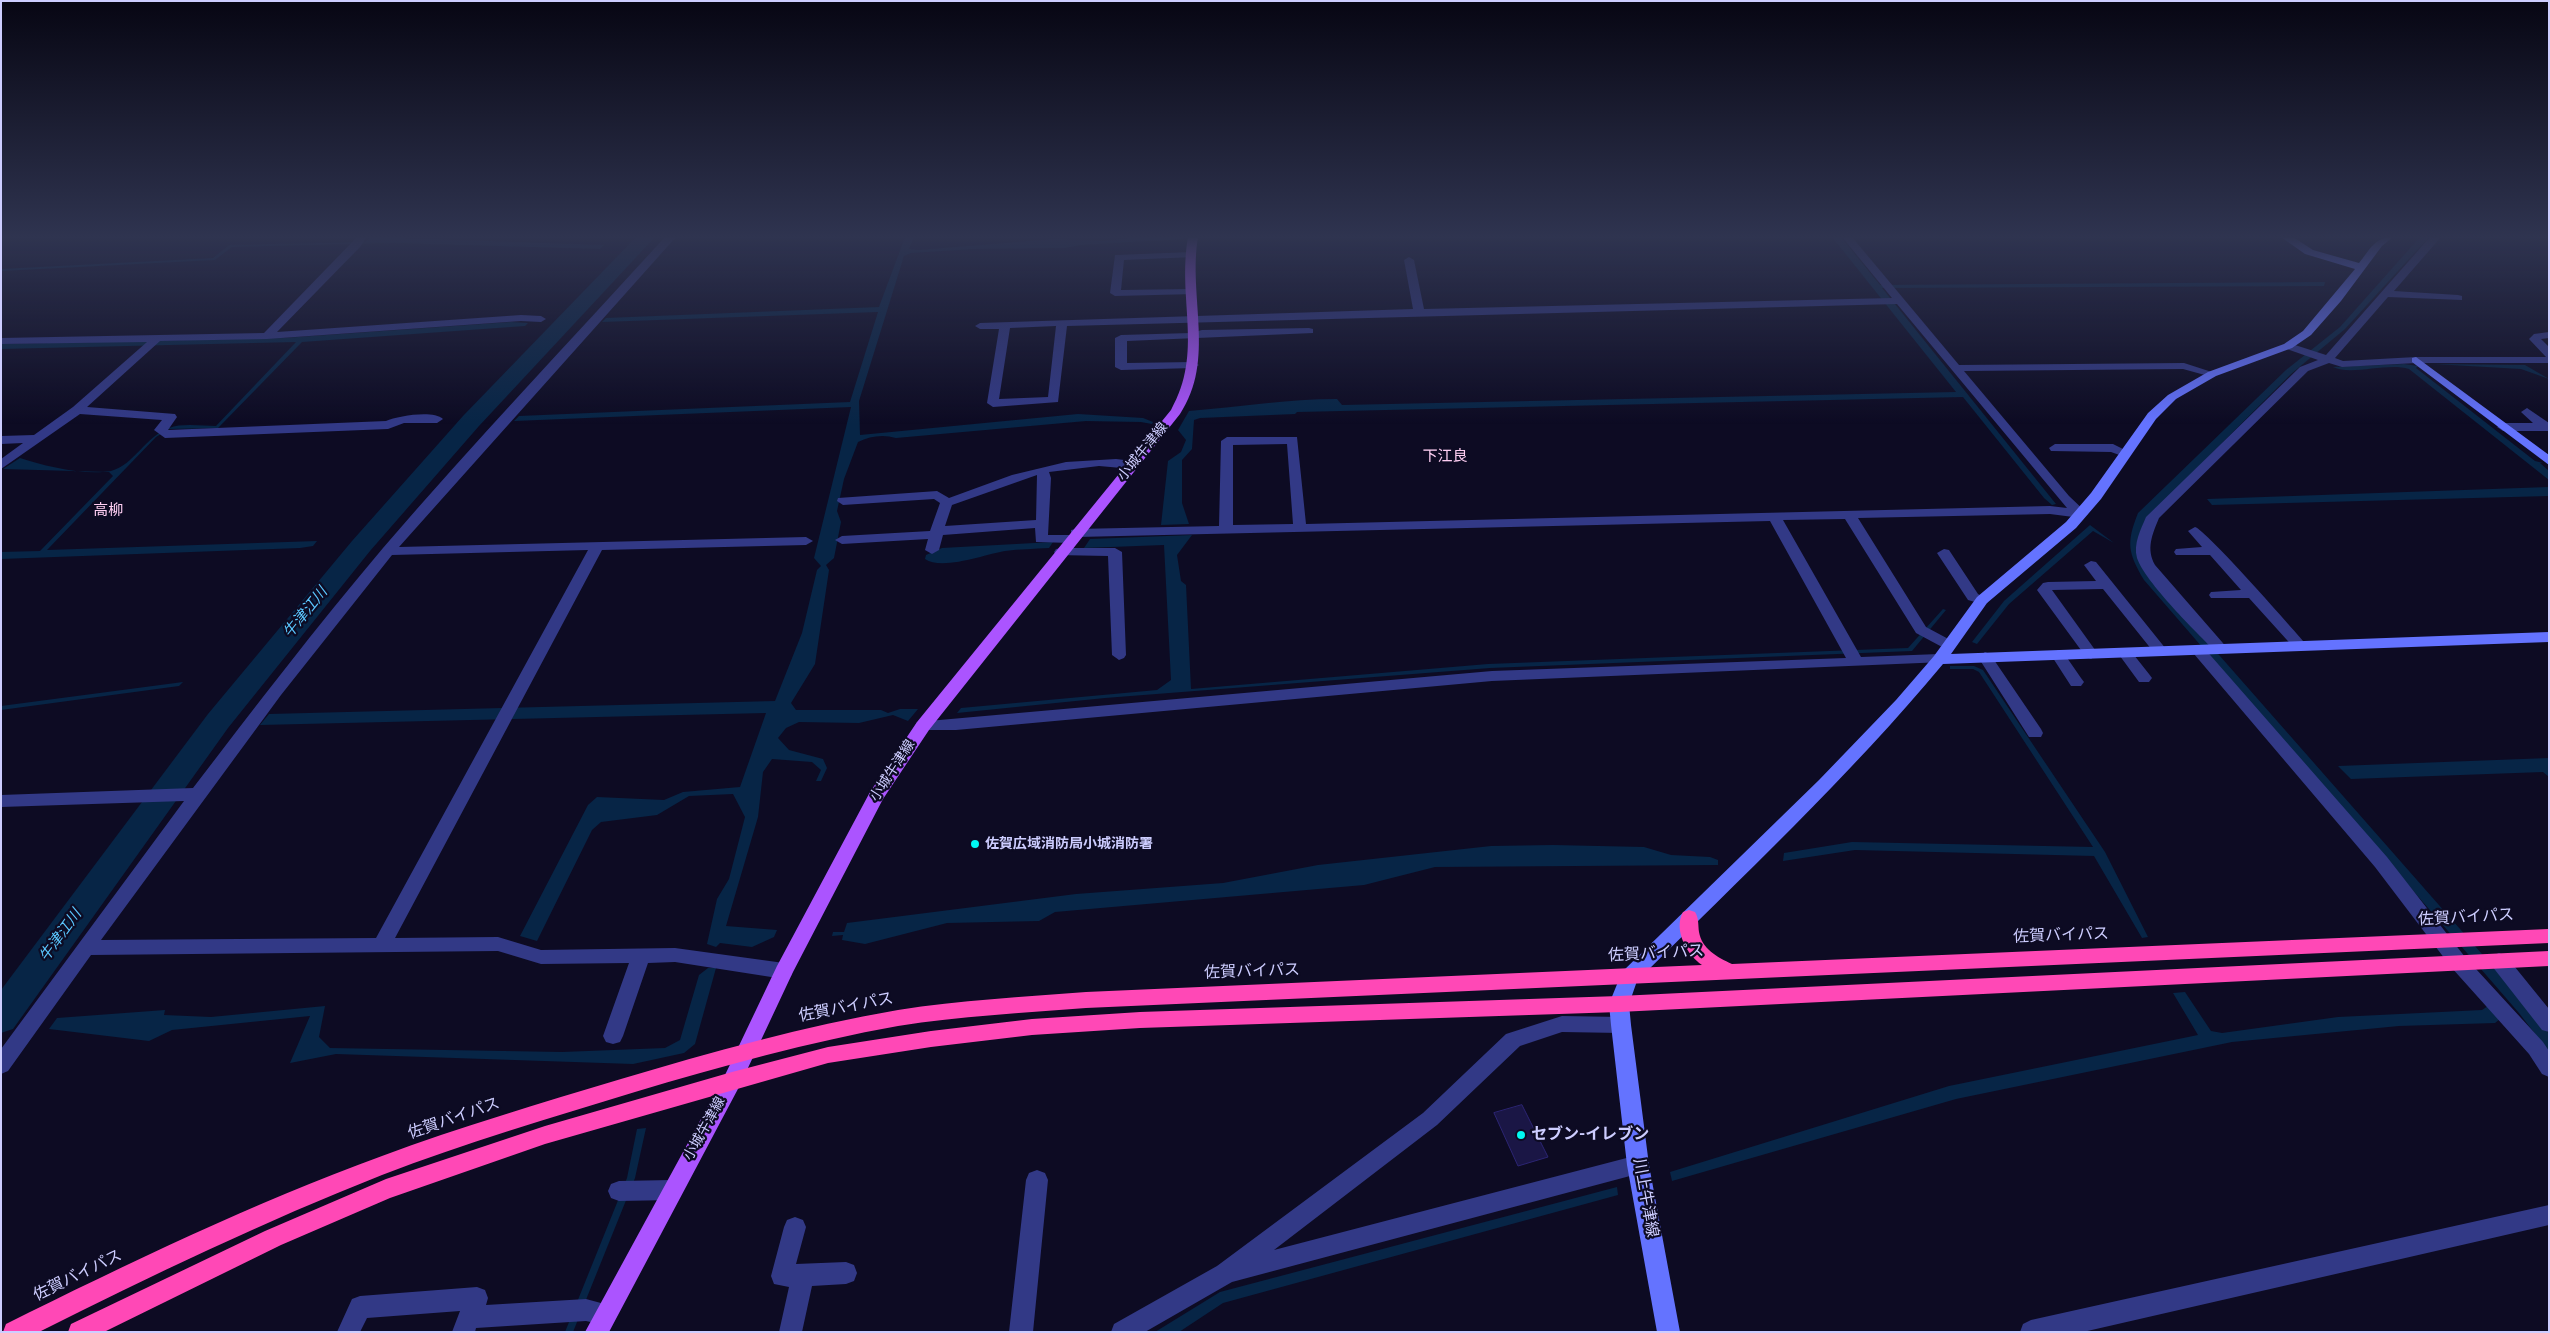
<!DOCTYPE html>
<meta charset="utf-8">
<style>
body{margin:0}
#map{position:relative;width:2550px;height:1333px;overflow:hidden;background:#0d0b23;font-family:Roboto,sans-serif}
canvas{display:block}
.frame{position:absolute;inset:0;border:2px solid #cdcdff;pointer-events:none}
</style>
<div id="map">
<canvas width="2550" height="1333"></canvas>
<div class="frame"></div>
</div>
<script>
const ctx = document.querySelector('canvas').getContext('2d');
ctx.lineJoin = 'round';
function paint(path, color) { ctx.fillStyle = color; ctx.fill(path, 'evenodd'); }
function trace(path, color, width, dash) { ctx.strokeStyle = color; ctx.lineWidth = width; ctx.lineCap = dash ? 'butt' : 'round'; ctx.setLineDash(dash || []); ctx.stroke(path); }
function label(font, color, halo, rows, align = 'center') {
  ctx.font = font + ' Roboto,"Noto Sans JP",sans-serif'; ctx.lineWidth = 4.5; ctx.setLineDash([]); ctx.textBaseline = 'middle'; ctx.strokeStyle = halo; ctx.fillStyle = color; for (const [text, x, y, turn = 0] of rows) {
    ctx.save(); ctx.translate(x, y); ctx.rotate((+turn || 0) * Math.PI / 180); ctx.textAlign = isNaN(turn) ? turn : align; if (halo) ctx.strokeText(text, 0, 0); ctx.fillText(text, 0, 0); ctx.restore();
  }
}
const water = new Path2D(`
 M372 237 604 245 600 249 393 243 232 247 215 260 1 271V269L213 258 229 245 364 242Z
 M905 237H914L909 249 918 250 1054 239 1104 241 1136 237H1184L1183 239 1081 245 1065 248 974 249 911 253 904 256 859 401 860 435 1078 414 1143 418 1153 422 1152 424 1141 422 1086 421 896 438C883 434 870 436 858 442L844 479 837 511 841 522 834 558 826 565 829 570 815 664 791 703 796 710H881L888 713 900 709H918L908 721 893 715 859 723 799 722 786 728 778 738 789 750 823 759 827 768 821 781H816L821 770 812 762 772 759 763 772 758 817 726 926 777 930 774 937 752 947 720 943 716 947 707 944 717 899 729 879 745 817 733 794 689 796 657 815 601 822 592 830 537 941 520 936 588 805 597 797 664 800 683 792 740 787 766 713 260 725 269 714 775 701 802 633 817 570 821 566 814 558 851 407 514 421 519 416 850 402 878 312 602 322 606 318 879 307Z
 M1832 237H1841L1880 285 2325 282 2324 286 1882 288 2056 504 2052 505 2044 498 1963 397 1297 412 1295 414 1200 418 1194 420 1192 449 1182 460V503L1189 524 1161 525 1168 461 1181 452 1186 440 1178 430 1189 411C1239 407 1288 399 1337 399L1342 405 1956 392Z
 M2420 237H2429L2345 329 2291 374 2148 517 2139 537 2154 581 2533 1012 2549 1034V1052L2519 1013 2144 580C2128 553 2126 543 2138 513L2286 370 2340 327Z
 M511 322 528 323 525 326 302 342 218 428 169 429 156 437 47 550 317 541 313 546 300 548 1 559V552L40 551 113 476 109 472 3 469 20 458C45 466 84 476 111 471 134 465 146 436 169 428 182 423 202 426 216 426L296 342 1 349V344L284 338Z
 M2404 364 2418 366 2416 368 2535 461 2543 463H2540L2549 471V480L2409 369C2387 362 2352 376 2333 367Z
 M2434 364 2525 365 2549 379 2521 369Z
 M2549 487V496L2212 505 2207 499Z
 M2090 525 2114 543 2093 531 2009 604 1977 644 1972 642 2004 601Z
 M1192 535 1177 555 1181 581 1186 585 1191 689 1488 664 1908 648 1943 609 1946 610 1912 651 1490 668 1105 698 957 713 961 708 1157 690 1171 680 1164 545 1084 548 1090 539Z
 M1053 542 1049 548C1034 549 1020 549 1005 551 986 554 942 571 925 559L926 555 942 548Z
 M1950 666H1974L1983 670 2105 852 2148 937 2142 938 2094 856 1855 850 1783 861 1784 853 1852 842 2093 847 1979 672 1973 669H1950Z
 M183 682 179 686 1 710V706Z
 M2549 758V777L2543 772 2351 779 2338 766Z
 M1553 845 1644 847 1671 855 1710 857 1718 860V865L1435 867 1364 885 1055 912 1039 921 947 923 865 944 842 940 843 935 832 936 833 932H844L847 923 1076 894 1223 883 1318 865 1491 846Z
 M708 968H716L695 1044 684 1053 633 1064 336 1054 290 1063 310 1016 172 1030 149 1041 49 1029 57 1018 165 1010 164 1015 211 1017 325 1006 319 1037 330 1048 562 1052 665 1048 680 1040 699 975Z
 M2185 992 2211 1031 2222 1033 2338 1017 2482 1010 2488 1006 2500 1019 2495 1023 2399 1026 2232 1042 1956 1099 1672 1181 1670 1172 1949 1086 2198 1035 2173 993Z
 M646 1128 635 1178 573 1332H565L627 1178 637 1129Z
 M1617 1187 1618 1195 1223 1303 1179 1332H1155L1220 1292Z`);
const river = new Path2D(`
 M636 237H655L479 426 370 551 228 728 13 1029 1 1033V990L208 714 352 541 463 416Z`);
const building = new Path2D(`
 M1522 1105 1548 1157 1518 1166 1494 1113Z`);
const street = new Path2D(`
 M357 237H367L360 247 277 332 521 315 541 316 546 319 541 322 521 321 267 339 160 341 87 407 175 414 177 417 168 430 386 421C398 416 433 410 443 419L437 423H404L388 429 165 438 154 430 162 420 80 414 1 469V459L23 443 1 444V436L34 435 73 407 147 342 1 344V338L264 333Z
 M665 237H676L399 547 806 537 813 541 806 545 602 550 395 938 498 937 541 950 675 948 784 963 791 966 793 971 791 976 784 979 675 962 648 963 623 1036 620 1042 613 1044 606 1042 603 1036 629 963 541 964 498 951 91 955 8 1071 1 1074V1049L184 801 1 807V795L193 788C255 707 317 626 383 548 474 442 571 340 665 237ZM588 550 376 938 101 940 281 695 392 555Z
 M1842 237H1852L1959 365 2184 363 2218 374 2212 377 2183 369 1964 371 2069 496 2088 514 2081 518 2050 514 1858 518 1926 627 1954 642 1956 645 1954 648H1944L1916 633 1845 519 1783 520 1861 657 1939 654 1946 659 1944 662 1492 681 956 730H917L915 726 917 722 1492 671 1846 658 1770 521 1077 537V542L1072 543 1036 542 1035 528 943 535 939 550 932 554 925 550 928 539 842 544 835 540 842 536 930 531 940 503 934 499 843 505 837 501 838 498 937 491 949 498 1012 475 1066 462 1116 459 1133 461 1139 465 1133 469 1099 466 1049 472 1051 478 1048 535H1071V530L1076 529 1219 526 1221 441 1227 437H1297L1306 524 2050 506 2067 508 1897 304 1067 326 1058 402 993 407 987 403 999 329H980L975 326 980 323 1413 309 1404 260 1409 257 1414 260 1424 309 1892 298ZM1056 326 1048 397 999 399 1010 328ZM1287 444 1293 524 1233 525V445ZM1037 475 1036 520 945 526 952 505Z
 M2430 237H2441L2394 291 2458 295 2462 296V300L2388 297 2335 358 2343 361 2416 357H2546L2529 339 2534 334 2549 332V338L2541 339 2549 347V363H2416L2342 367 2329 363 2308 371 2159 518C2152 535 2146 549 2155 565L2229 650 2227 653H2217C2197 633 2145 582 2137 558 2133 544 2141 529 2146 517L2300 367 2318 360 2284 348V344H2292L2326 355Z
 M1191 252 1195 253V257L1124 260 1121 290 1191 289 1195 290V294L1115 296 1110 293 1115 255Z
 M1309 328 1313 329V333L1127 341V363L1193 362 1199 365 1193 368 1121 370 1115 367V338L1121 335 1191 333 1202 330Z
 M2527 408 2549 423V431H2503L2497 427 2503 423H2533L2521 412Z
 M2055 444H2113L2131 453 2125 457 2111 452 2051 451 2049 448Z
 M2195 527C2206 530 2291 627 2306 644L2308 647 2306 650H2296L2249 598H2211L2209 595 2211 592 2241 590 2210 555H2176L2174 552 2176 549 2202 547 2188 531Z
 M1061 548H1115L1122 552 1126 655 1124 658 1119 660 1112 655 1108 556 1056 555 1054 552 1056 549Z
 M1944 549 1949 550 1978 594 1989 600 1987 603 1982 604 1968 600 1937 553Z
 M2091 561 2096 562 2166 649 2168 652 2166 655H2156L2103 589 2052 590 2098 654 2091 659 2086 657 2037 590 2043 583 2048 582 2096 581 2084 565Z
 M2199 646 2204 648 2387 857 2465 957 2543 1042 2549 1051V1077L2542 1074 2529 1054 2451 967 2375 867 2194 654 2192 651 2194 648Z
 M2125 648 2130 650 2149 674 2152 678 2149 682H2139L2120 656 2118 653Z
 M2058 650 2063 652 2081 678 2084 682 2081 686H2071L2051 655Z
 M1985 652 1990 654 2041 729 2043 733 2041 737H2029L1978 657Z
 M2499 953 2506 956 2549 1009V1032L2542 1030 2492 966 2490 961 2492 956Z
 M1562 1016 1621 1017 1628 1019 1631 1025 1628 1031 1621 1033 1562 1032 1520 1046 1437 1125 1274 1250 1638 1155 1645 1158 1649 1165 1645 1172 1232 1282 1145 1332H1111L1114 1324 1217 1266 1423 1113 1506 1034Z
 M1037 1170 1045 1173 1048 1180 1033 1332H1009L1026 1180 1029 1173Z
 M672 1180 680 1183 683 1190 680 1197 672 1200 619 1201 611 1198 608 1191 611 1184 619 1181Z
 M2549 1205V1225L2083 1332H2020L2023 1324 2031 1320Z
 M795 1217 803 1220 806 1227 796 1264 846 1262 854 1265 857 1273 854 1281 846 1284 812 1286 802 1332H779L789 1287 774 1284 771 1276 784 1227 787 1220Z
 M477 1287 485 1290 488 1298 486 1305 586 1299 612 1306 615 1314 612 1322 604 1325 586 1321 476 1328 475 1332H452L460 1311 367 1318 360 1332H337L352 1299 360 1296Z`);
const secondary = new Path2D(`
 M2281 237H2293L2313 250 2359 263C2370 250 2374 237 2393 237L2382 246 2341 301 2311 335 2292 348 2216 376 2176 399 2156 419 2101 499 2076 528 1987 603 1951 654 2549 632V642L1943 664C1849 777 1741 878 1637 981L1629 1004 1631 1025 1649 1165 1680 1332H1657L1627 1165 1611 1025 1609 1004 1622 972 1819 780 1896 700 1934 656 1977 597 2066 522 2091 493 2148 413 2168 395 2208 372 2284 344 2303 331 2355 269 2305 254Z
 M2416 357 2549 455V465L2412 362V358Z`);
const primary = new Path2D(`
 M1188 237H1198C1188 297 1216 360 1180 414L929 730 883 799 793 972 739 1087 609 1332H585L725 1075 777 966 870 792 917 722 1171 410C1204 352 1177 300 1188 237Z`);
const highway = new Path2D(`
 M1689 910 1695 912C1699 918 1698 925 1699 932 1702 949 1717 957 1732 964L2549 929V943L1086 1008C1023 1013 960 1016 898 1026 809 1042 722 1066 635 1092 550 1118 465 1143 382 1175 265 1221 151 1276 39 1332H3L6 1324C129 1263 253 1203 382 1156 460 1127 541 1103 621 1079 712 1052 804 1026 898 1010 960 1000 1023 997 1086 992L1702 965C1687 955 1673 930 1683 912Z
 M2549 951V966L1619 1012 1140 1028 1032 1035 931 1047 828 1063 545 1144 390 1198 281 1245 104 1332H68L71 1324 265 1231 386 1179 545 1126 732 1072 828 1047 931 1031 1032 1019 1140 1012 1619 996Z`);
const markers = [
 [975,844,5,"#00f8f3"],
 [1521,1135,5,"#00f8f3"]
];
const streetNames = [
 ["小城牛津線",1143,452,-51],
 ["小城牛津線",893,771,-57],
 ["小城牛津線",705,1129,-61]
];
const poiNames = [
 ["佐賀広域消防局小城消防署",985,844]
];
const neighbourhoodNames = [
 ["下江良",1445,457],
 ["高柳",108,511]
];
const waterNames = [
 ["牛津江川",306,613,-51],
 ["牛津江川",61,936,-54]
];
const nearStreetnames = [
 ["佐賀バイパス",2466,918,-3],
 ["佐賀バイパス",2061,936,-2],
 ["佐賀バイパス",1656,954,-3],
 ["佐賀バイパス",1252,972,-2],
 ["佐賀バイパス",846,1008,-11],
 ["佐賀バイパス",454,1119,-19],
 ["川上牛津線",1645,1198,80],
 ["佐賀バイパス",78,1276,-26]
];
const nearPoinames = [
 ["セブン-イレブン",1531,1135]
];
paint(water, '#072546');
paint(river, '#072546');
paint(building, '#1a1645');
trace(building, '#2c2573', 1);
paint(street, '#323986');
paint(secondary, '#6473ff');
paint(primary, '#ab54ff');
paint(highway, '#ff48b6');
const sky = ctx.createLinearGradient(0, 0, 0, 424);
sky.addColorStop(0, '#070613');
sky.addColorStop(0.56, '#2f3450');
sky.addColorStop(1, '#2f345000');
ctx.fillStyle = sky;
ctx.fillRect(0, 0, 2550, 424);
for (const [x, y, r, color] of markers) { const dot = new Path2D(); dot.arc(x, y, r, 0, 2 * Math.PI); ctx.fillStyle = color; ctx.fill(dot); trace(dot, '#0d0b23', 2); }
label('14px', '#cdcdff', '#0d0b23', streetNames);
label('bold 14px', '#cdcdff', '#0d0b23', poiNames, 'left');
label('15px', '#ffcff3', '#0d0b23', neighbourhoodNames);
label('italic 15px', '#5bc7ff', '#0d0b23', waterNames);
label('16px', '#cdcdff', '#0d0b23', nearStreetnames);
label('bold 16px', '#cdcdff', '#0d0b23', nearPoinames, 'left');
</script>
